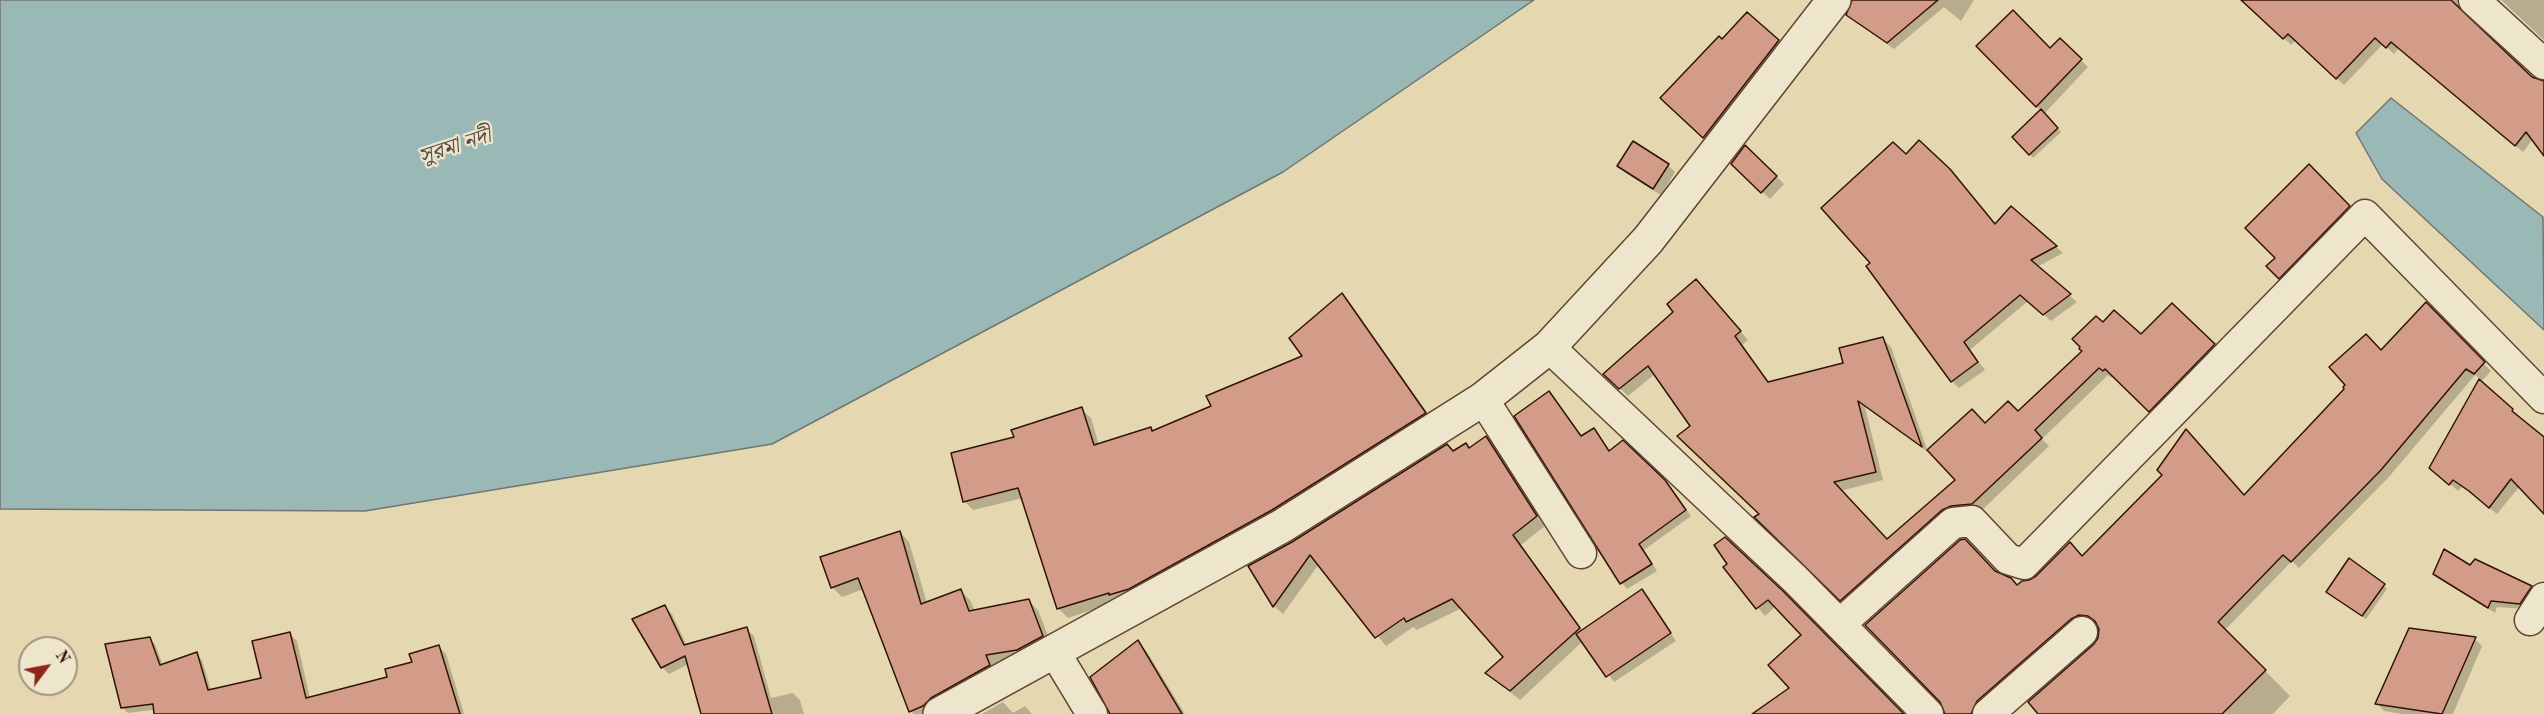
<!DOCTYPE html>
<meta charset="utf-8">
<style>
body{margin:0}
#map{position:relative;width:2544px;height:714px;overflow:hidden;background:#e5d8b0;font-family:"Old Standard TT",serif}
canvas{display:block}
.north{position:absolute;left:18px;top:636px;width:60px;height:60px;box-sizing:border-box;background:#eee6cc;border:2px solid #a3927d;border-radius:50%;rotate:58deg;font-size:16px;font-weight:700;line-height:24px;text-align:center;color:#331307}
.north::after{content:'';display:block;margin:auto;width:21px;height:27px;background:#8f2418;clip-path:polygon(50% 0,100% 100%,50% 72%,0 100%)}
</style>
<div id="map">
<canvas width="2544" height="714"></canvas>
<div class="north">N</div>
</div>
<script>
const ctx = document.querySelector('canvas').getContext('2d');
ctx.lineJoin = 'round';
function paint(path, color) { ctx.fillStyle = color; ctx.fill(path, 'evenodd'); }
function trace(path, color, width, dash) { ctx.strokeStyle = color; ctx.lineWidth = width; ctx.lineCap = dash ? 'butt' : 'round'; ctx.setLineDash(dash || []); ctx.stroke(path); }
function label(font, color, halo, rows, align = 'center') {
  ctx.font = font + ' "Old Standard TT","Noto Serif Bengali",serif'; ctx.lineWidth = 4.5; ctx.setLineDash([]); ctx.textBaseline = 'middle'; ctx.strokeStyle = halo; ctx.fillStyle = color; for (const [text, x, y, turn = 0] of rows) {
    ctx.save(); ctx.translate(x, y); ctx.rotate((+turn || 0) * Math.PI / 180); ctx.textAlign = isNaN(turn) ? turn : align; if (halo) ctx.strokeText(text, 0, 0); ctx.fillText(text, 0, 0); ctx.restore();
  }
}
const water = new Path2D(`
 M0 0H1534L1283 172 772 444 365 511 0 509Z
 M2391 98 2543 217 2544 330 2382 179 2356 133Z`);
const shadow = new Path2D(`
 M1854 0H1974L1961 21 1944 7 1894 49 1848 15Z
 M2243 0H2466L2465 14 2531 78 2544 82V154L2533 139 2523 152 2399 48 2394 54 2383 44 2344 85 2296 40 2291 45Z
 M2501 0H2544V40Z
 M1747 14 1785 49 1711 144 1662 98 1722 41Z
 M2060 40 2088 67 2044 114 2061 132 2033 158 2014 137 2041 111 1978 46 2050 49Z
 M1746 147 1784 184 1770 199 1733 164Z
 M1668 165 1675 172 1661 195 1627 174 1619 166Z
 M2309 166 2355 213 2286 284 2268 266 2277 258Z
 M2012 208 2063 253 2037 267 2077 302 2051 321 2028 301 1970 350 1985 370 1959 388 1952 381 1996 226Z
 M1704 289 1748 340 1742 345 1769 383 1845 364 1883 339 1891 347 1928 452 1865 407 1883 480 1840 491 1887 541 1958 480 1985 425 2018 413 2084 351 2103 324 2141 336 2172 305 2222 353 2157 419 2114 376 2112 378 2108 375 2042 439 2049 446 1980 512 1849 607 1757 517 1761 514 1692 427 1655 374 1628 396 1605 374Z
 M1342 295 1351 304 1434 422 1118 601 1068 618 1059 609 1023 498 973 510 964 501 1015 439 1081 409 1091 418 1099 445 1153 432 1213 407 1304 357Z
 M2426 304 2491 371 2481 382 2544 439V512L2520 486 2497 514 2462 487 2458 491 2431 467 2480 379 2475 375 2388 478 2299 568 2292 561 2225 630 2290 696 2273 714H2040L2100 639V629L2097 623 2087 622 1978 714 1973 709 1969 714H1946L1995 572 2017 587 2082 558 2245 497Z
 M1516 416 1581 437 1593 430 1610 452 1623 442 1671 488 1691 516 1644 550 1657 571 1627 589 1622 583Z
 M1486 438 1495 447 1545 526 1521 545 1583 631 1642 590 1676 641 1614 682 1583 641 1520 700 1487 673 1505 657 1462 608 1417 630 1413 627 1386 646 1319 564 1283 614 1274 606 1250 567 1466 444 1470 449Z
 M900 532 909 542 927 603 960 590 970 600 975 611 1028 601 1038 610 1052 646 1028 659 995 664 999 675 934 714H913L864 589 842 597 832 587Z
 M2475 561 2532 587 2538 593 2526 609 2497 607 2495 613 2434 573 2470 567Z
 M1729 565 1902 714H1793L1791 689 1803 635 1776 606 1765 616 1725 568Z
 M2384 586 2387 589 2366 619 2332 596Z
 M665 607 672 614 687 646 746 629 754 636 771 698 793 693 800 700 804 714H703L689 664 669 674 662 667Z
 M290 634 297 641 310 698 389 678 439 647 446 654 464 714H224L263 679Z
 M149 638 155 644 163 666 196 654 202 660 211 690 160 709 128 713 122 707Z
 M2475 639 2482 646 2453 714H2402L2384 711 2377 703Z
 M1137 642 1147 652 1185 714H1112Z
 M1003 702 1013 713 1025 706 1032 714H982Z`);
const building = new Path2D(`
 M1852 0H1938L1887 43 1846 15Z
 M2241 0H2451L2532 77 2544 81V156L2526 132 2515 146 2391 42 2386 48 2375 38 2336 79 2288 34 2283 39Z
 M2013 10 2050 48 2060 38 2082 59 2036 107 1976 46Z
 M1747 12 1779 40 1703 138 1660 98 1719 36 1722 39Z
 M2041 109 2058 128 2029 155 2012 137Z
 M1919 140 1950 169 1995 224 2011 206 2057 246 2031 260 2071 294 2043 315 2020 295 1964 342 1978 362 1951 382 1866 266 1870 263 1821 208 1893 142 1906 154Z
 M1633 141 1669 164 1653 189 1617 166Z
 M1745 145 1777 176 1761 193 1731 164Z
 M2309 164 2350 206 2279 279 2266 266 2275 258 2245 228Z
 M1696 279 1741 331 1735 336 1768 382 1843 363 1839 348 1883 337 1922 447 1858 401 1876 472 1834 482 1887 539 1955 480 1927 450 1972 409 1985 423 2008 401 2018 411 2082 351 2079 349 2080 347 2072 339 2096 316 2103 322 2114 310 2141 334 2172 303 2215 344 2149 412 2105 369 2103 371 2099 368 2035 430 2042 438 1972 504 1951 506 1942 510 1840 601 1754 517 1759 514 1677 436 1690 426 1648 366 1619 389 1603 374 1673 312 1667 304Z
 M1342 293 1426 413 1272 510 1129 589 1109 595V593L1057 609 1018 488 963 502 951 453 1014 437 1011 430 1082 407 1094 445 1151 427 1152 431 1211 406 1206 396 1302 356 1289 338Z
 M2426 302 2485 362 2474 374 2466 369 2381 470 2291 562 2283 555 2218 622 2266 670 2222 714H2038L2028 702 2093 645 2098 638 2099 629 2095 621 2088 616 2079 615 2071 619 1977 701 1971 714H1945L1940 702 1865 625 1960 540 1965 539 1995 571 2011 578 2017 585 2022 581 2029 580 2036 576 2070 542 2082 556 2162 475 2157 470 2186 429 2244 495 2344 389 2343 387 2345 385 2329 367 2366 334 2381 350Z
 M2479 379 2513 409 2512 411 2544 437V514L2511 479 2489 508 2469 491 2453 480 2449 485 2429 468Z
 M1549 391 1581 436 1594 428 1609 451 1623 440 1665 480 1686 510 1639 544 1652 564 1620 584 1514 416Z
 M1486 436 1537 516 1513 535 1580 628 1510 691 1485 673 1503 657 1452 599 1406 622 1404 618 1375 638 1310 555 1273 607 1248 566 1292 542 1447 444 1453 451 1466 443 1469 448Z
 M900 531 921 604 961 589 969 611 1029 599 1043 636 1017 650 986 655 990 665 931 698 923 706 909 712 858 578 831 588 820 557Z
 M1725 537 1783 591 1904 714H1752L1789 688 1768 665 1801 635 1768 600 1756 609 1723 567 1727 564 1714 545Z
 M2444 549 2470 565 2475 559 2532 586 2520 604 2491 601 2488 608 2433 574Z
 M2349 558 2385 584 2362 616 2326 592Z
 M1642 589 1671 633 1606 677 1576 634Z
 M665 605 684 645 747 627 772 714H701L685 656 661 668 632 619Z
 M2409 628 2476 637 2442 714 2375 704Z
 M290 632 306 698 387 677 385 669 412 662 409 654 439 645 460 714H154L153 704 121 708 105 644 150 637 160 665 197 652 208 690 261 678 252 641Z
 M1138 640 1182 714H1110L1109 712 1090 677Z`);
const minor = new Path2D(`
 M2474 0 2544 64
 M1549 347 1795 579 1928 714
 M1483 399 1581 553
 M2530 620 2544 598
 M1840 624 1953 523 1972 521 2008 559 2024 564 2365 215 2544 398
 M1054 651 1092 714
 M1988 714 2082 632`);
const tertiary = new Path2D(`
 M940 714 1282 526 1483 399 1549 347 1648 240 1834 0`);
const waterNames = [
 ["সুরমা নদী",455,147,-18]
];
paint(water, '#9ab8b6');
trace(water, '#717670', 1.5);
paint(shadow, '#0003');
paint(building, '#d29c88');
trace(building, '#331307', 1.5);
trace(minor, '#604431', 33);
trace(tertiary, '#604431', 36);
trace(minor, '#eee6cc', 30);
trace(tertiary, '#eee6cc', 33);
label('italic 22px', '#574d44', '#eee6cc', waterNames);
</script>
